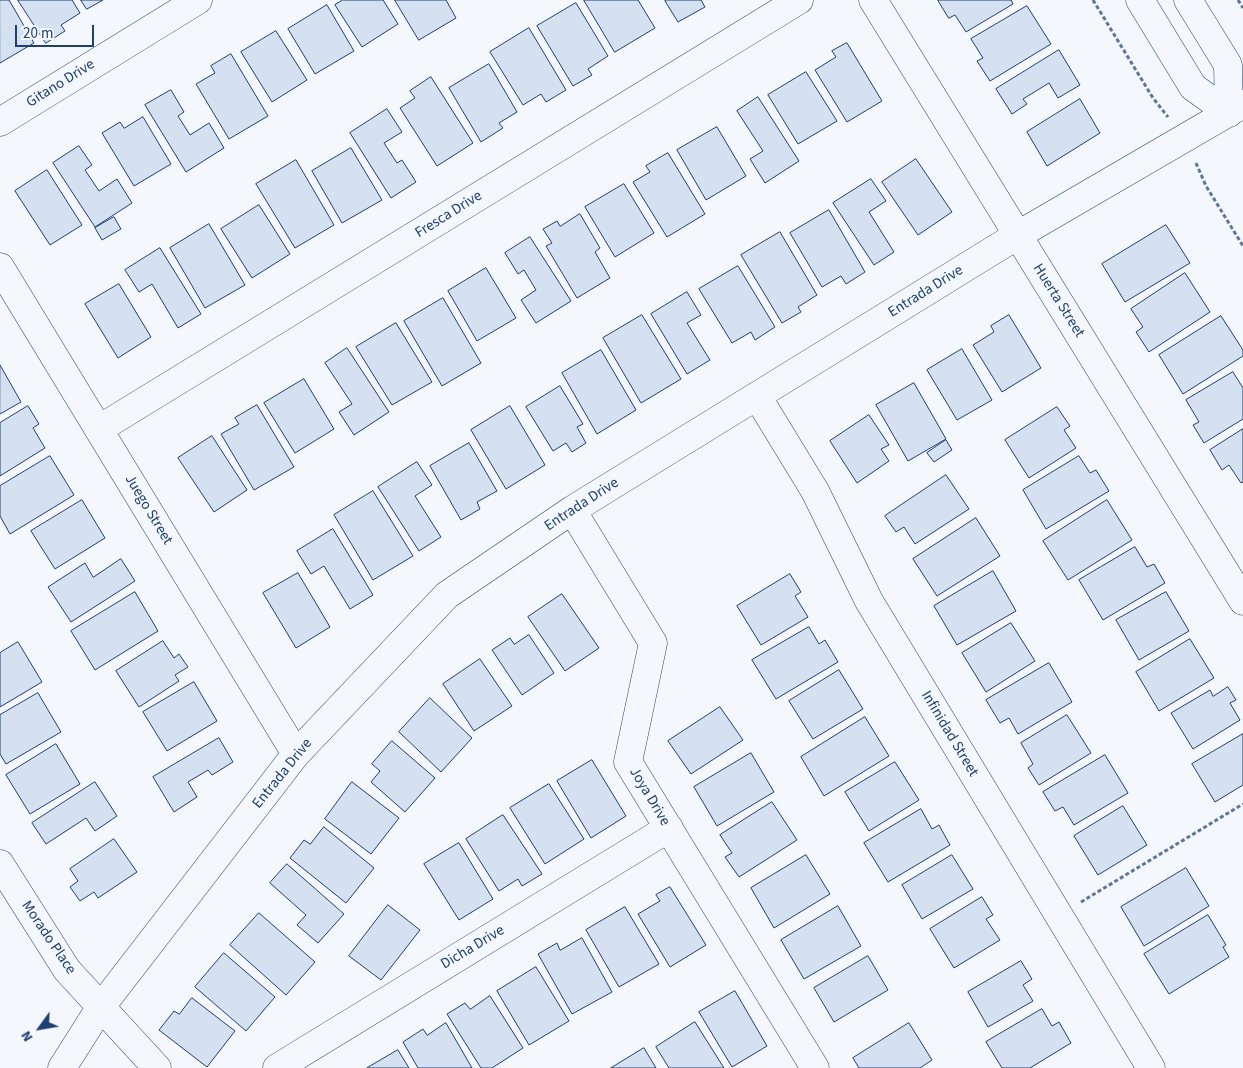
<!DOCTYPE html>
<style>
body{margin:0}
#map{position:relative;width:1243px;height:1068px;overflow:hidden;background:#f4f7fb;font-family:"Source Sans 3",sans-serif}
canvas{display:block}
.north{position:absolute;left:15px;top:1003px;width:50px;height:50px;-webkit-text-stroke:4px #f4f7fb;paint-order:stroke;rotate:238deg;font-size:14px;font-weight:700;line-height:20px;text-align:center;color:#1d3f73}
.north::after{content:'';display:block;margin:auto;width:18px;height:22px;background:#1d3f73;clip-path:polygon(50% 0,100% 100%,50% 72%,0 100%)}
.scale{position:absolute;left:15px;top:25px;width:79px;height:22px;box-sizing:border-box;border:2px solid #1d3f73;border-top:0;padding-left:6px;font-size:15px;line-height:18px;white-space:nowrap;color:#1d3f73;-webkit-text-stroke:4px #f4f7fb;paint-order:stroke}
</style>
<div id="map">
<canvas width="1243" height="1068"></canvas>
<div class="north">N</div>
<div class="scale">20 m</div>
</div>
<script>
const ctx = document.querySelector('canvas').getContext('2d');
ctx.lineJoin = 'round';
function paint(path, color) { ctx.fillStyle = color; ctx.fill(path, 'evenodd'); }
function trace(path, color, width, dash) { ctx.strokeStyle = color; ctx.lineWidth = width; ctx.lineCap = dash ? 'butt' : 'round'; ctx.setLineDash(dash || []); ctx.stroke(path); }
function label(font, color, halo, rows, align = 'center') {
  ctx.font = font + ' "Source Sans 3",sans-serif'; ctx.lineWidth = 4; ctx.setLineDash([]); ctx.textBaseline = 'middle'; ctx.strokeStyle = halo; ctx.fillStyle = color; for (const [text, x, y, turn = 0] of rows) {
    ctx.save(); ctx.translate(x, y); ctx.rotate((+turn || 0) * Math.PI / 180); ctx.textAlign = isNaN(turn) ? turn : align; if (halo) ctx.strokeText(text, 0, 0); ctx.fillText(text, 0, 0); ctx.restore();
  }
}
const building = new Path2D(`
 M0 0H9L34 43 0 63Z
 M18 0H72L80 13 61 25 65 31 46 43Z
 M81 0H103L87 9Z
 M343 0H383L398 24 362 47 335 5Z
 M395 0H446L456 18 419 40Z
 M584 0H638L655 28 615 52Z
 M667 0H701L705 7 678 22 665 1Z
 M938 0H1011L1013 4 966 32 955 15 949 18Z
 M576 3 608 56 588 69 592 75 573 86 537 26Z
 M327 5 354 51 315 74 288 29Z
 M1027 6 1051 44 990 81 977 61 983 58 971 39Z
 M529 28 566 90 546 102 541 94 523 105 490 52Z
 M276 31 307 80 272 102 241 52Z
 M847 43 882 101 847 122 815 70 836 57 832 51Z
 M1059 50 1080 85 1058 98 1049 83 1023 99 1027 104 1012 114 996 89Z
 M231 54 268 116 229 139 196 84 215 73 211 66Z
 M489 64 517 112 499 123 503 128 481 142 449 88Z
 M806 72 837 121 798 144 768 95Z
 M431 77 473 143 437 166 400 108 415 98 410 91Z
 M171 90 184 112 178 116 190 135 209 123 224 148 186 172 145 105Z
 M758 97 799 161 765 183 750 159 763 151 737 111Z
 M1080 99 1100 133 1047 166 1027 132Z
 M387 109 402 132 384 143 397 163 402 160 416 182 391 198 350 133Z
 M143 117 171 164 134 186 102 133 120 122 124 128Z
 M717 127 746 176 706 200 677 150Z
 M79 146 92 165 85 170 99 191 117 179 132 203 95 227 53 163Z
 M351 148 382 200 342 223 312 171Z
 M668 153 705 214 667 237 633 182 650 172 646 166Z
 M916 159 952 212 918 235 882 182Z
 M296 160 334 225 295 248 256 184Z
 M47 170 82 225 50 245 15 191Z
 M871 179 886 201 869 212 894 252 874 265 833 203Z
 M624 184 654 233 615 257 585 207Z
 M259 205 290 254 252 278 221 229Z
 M829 210 865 272 846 284 841 276 822 287 790 233Z
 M580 214 600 248 595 252 610 278 577 298 546 246 552 243 543 229 557 221 560 226Z
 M114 217 121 229 102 240 95 228Z
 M209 224 245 285 205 308 170 248Z
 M1166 225 1190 263 1125 302 1102 264Z
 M780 232 817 295 798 307 801 312 782 323 741 255Z
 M530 237 571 301 536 323 521 300 536 290 524 270 518 274 505 253Z
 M160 248 201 314 178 328 152 284 139 292 125 270Z
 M738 266 775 327 755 340 751 332 732 343 699 289Z
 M486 268 516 318 477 341 448 291Z
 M1185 273 1210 312 1149 352 1136 332 1143 327 1131 309Z
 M119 284 151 337 118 358 85 304Z
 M687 292 701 315 687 323 710 360 687 374 651 314Z
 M443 298 481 363 442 386 404 321Z
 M642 315 681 379 641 403 603 338Z
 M1009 315 1041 368 1002 392 973 345 994 332 991 326Z
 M1221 316 1243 350V356L1183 394 1159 355Z
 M396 323 432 382 392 405 356 347Z
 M347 348 389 412 354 435 339 412 352 404 325 363Z
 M962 349 992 400 957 420 927 370Z
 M601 350 636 410 597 434 562 373Z
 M0 365 21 402 0 414Z
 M1233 372 1243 388V419L1204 443 1193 425 1199 422 1186 400Z
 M304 379 334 429 295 453 264 403Z
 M914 383 946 439 908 461 876 405Z
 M560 386 583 424 577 427 586 443 572 452 566 443 553 451 526 407Z
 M257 405 294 467 254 490 221 434 239 424 235 418Z
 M28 406 39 424 33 428 45 448 0 476V423Z
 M510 406 545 465 506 489 471 430Z
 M1057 407 1070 426 1064 430 1076 448 1029 478 1005 440Z
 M869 415 889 445 881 449 889 461 857 483 830 441Z
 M1243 429V482L1241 483 1229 465 1222 470 1210 450Z
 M212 436 247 490 214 512 178 458Z
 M946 440 952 450 934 462 927 453Z
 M469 443 497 491 477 502 480 509 461 520 430 466Z
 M50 456 74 495 10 534 0 516V486Z
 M1079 456 1090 473 1096 470 1109 491 1046 529 1023 490Z
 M417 462 432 485 415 496 441 537 419 551 378 487Z
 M946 475 969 509 915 544 904 527 896 532 885 516Z
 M373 491 413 556 373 580 334 515Z
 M82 500 105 538 55 569 31 531Z
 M1107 500 1132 540 1068 580 1043 541Z
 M976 518 1000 556 937 596 913 559Z
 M333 529 373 595 350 609 324 566 311 574 297 551Z
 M1135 547 1147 567 1154 564 1165 583 1103 620 1079 580Z
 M121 559 135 581 71 622 48 587 85 563 93 577Z
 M993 571 1016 611 957 645 934 606Z
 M298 573 330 627 296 648 263 593Z
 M790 574 801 592 795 596 808 617 761 645 737 606Z
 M135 592 158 631 95 670 71 631Z
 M1166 592 1189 631 1139 660 1116 620Z
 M562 594 599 648 565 671 528 617Z
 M1011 623 1035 661 986 692 962 653Z
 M809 627 819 644 825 640 838 662 776 699 752 660Z
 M529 635 554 673 522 695 492 650 510 638 514 644Z
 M1190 639 1214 678 1159 711 1136 672Z
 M163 641 174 658 179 654 188 667 175 675 179 681 139 707 116 671Z
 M18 642 42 682 0 707V653Z
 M480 659 512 706 474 731 443 684Z
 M1049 663 1072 702 1018 734 1009 718 1000 723 986 700Z
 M839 670 863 709 813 739 789 701Z
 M194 682 217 721 167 751 143 712Z
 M1228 687 1236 700 1230 703 1240 720 1193 749 1171 713 1210 690 1213 696Z
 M38 693 61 732 6 764 0 754V715Z
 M430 698 472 738 441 772 399 732Z
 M720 707 743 740 691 774 668 741Z
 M1067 715 1091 753 1039 785 1028 768 1033 764 1021 743Z
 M865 717 889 756 824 796 801 757Z
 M1243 734V785L1215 802 1192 764Z
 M219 738 233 762 212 775 208 770 188 782 197 797 174 812 153 777Z
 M392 741 435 778 405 812 371 782 380 771 372 764Z
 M56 744 80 784 30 814 6 775Z
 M751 753 774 792 717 826 694 787Z
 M1105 755 1128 793 1074 825 1063 807 1055 811 1043 792Z
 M592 760 626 816 591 838 557 781Z
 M895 762 919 800 869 831 845 792Z
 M95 782 117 816 95 831 86 818 46 844 32 823Z
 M352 782 399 818 371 854 325 819Z
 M549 784 584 839 545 864 510 808Z
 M772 802 797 840 739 877 725 857 732 853 720 835Z
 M1123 806 1147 845 1098 875 1074 836Z
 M921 809 932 829 939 825 950 845 888 882 864 843Z
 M503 815 542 874 522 886 518 879 499 891 466 839Z
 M324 827 374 868 346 903 290 858 304 840 310 844Z
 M114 839 137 872 98 898 94 892 80 901 70 887 78 881 70 869Z
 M459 843 493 899 459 920 424 864Z
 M806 855 830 894 774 928 751 888Z
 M952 855 973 889 922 919 902 885Z
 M287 864 344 914 318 943 297 925 306 915 270 883Z
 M1186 868 1209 906 1144 946 1121 907Z
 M670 887 706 945 670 967 638 914 660 901 656 895Z
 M982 897 993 915 986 919 1000 940 954 968 930 929Z
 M388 905 420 930 381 980 349 956Z
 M838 906 861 946 804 979 781 940Z
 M625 907 659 964 619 987 586 930Z
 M259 913 315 962 286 995 230 945Z
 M1208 915 1226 945 1223 947 1229 957 1169 994 1144 954Z
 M582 938 612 992 572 1014 538 954 557 943 560 950Z
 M224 953 275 997 246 1031 195 987Z
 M868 956 888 990 834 1022 814 988Z
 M1021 961 1032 979 1023 985 1033 1001 988 1027 968 992Z
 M536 967 569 1021 529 1045 497 991Z
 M735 991 767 1046 732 1067 699 1012Z
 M490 996 523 1048 492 1068H481L447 1014 465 1003 470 1009Z
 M192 998 235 1031 207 1067 159 1030 174 1011 179 1014Z
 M1042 1009 1052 1026 1059 1022 1071 1043 1030 1068H1002L986 1042Z
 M695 1022 724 1068H669L656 1047Z
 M446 1023 472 1068H418L403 1042 423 1029 427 1035Z
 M909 1023 932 1060 920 1068H859L853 1058Z
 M644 1048 656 1068H611Z
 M398 1050 409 1068H367Z`);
const path = new Path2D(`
 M1093 0 1153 98 1168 117
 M1238 0 1243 8
 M1196 163 1206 186 1243 246
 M1081 902 1243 804`);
const minor = new Path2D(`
 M873 0 1243 601
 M1140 0 1193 87 1229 113
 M1188 0 1228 65 1229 113
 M0 122 198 0
 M0 267 296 754
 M757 396 815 491 869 601 1151 1068
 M99 429 799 0
 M572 510 653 643 628 762 815 1068
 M0 864 67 970 157 1068
 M62 1068 100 1008 296 754 447 595 572 510 1018 235 1243 104
 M277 1068 669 828`);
const streetNames = [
 ["Gitano Drive",61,84,-32],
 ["Fresca Drive",449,215,-32],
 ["Entrada Drive",926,292,-32],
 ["Huerta Street",1058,301,58],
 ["Entrada Drive",582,505,-33],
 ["Juego Street",148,510,59],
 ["Infinidad Street",949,734,59],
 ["Entrada Drive",283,774,-51],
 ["Joya Drive",649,797,59],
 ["Morado Place",48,938,56],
 ["Dicha Drive",473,948,-31]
];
paint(building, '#d5e0f0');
trace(building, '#1d3f73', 1);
trace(minor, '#1d3f73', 29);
trace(path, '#5e769c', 3, [4, 2.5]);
trace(minor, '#f4f7fb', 28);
label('15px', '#1d3f73', '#f4f7fb', streetNames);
</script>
